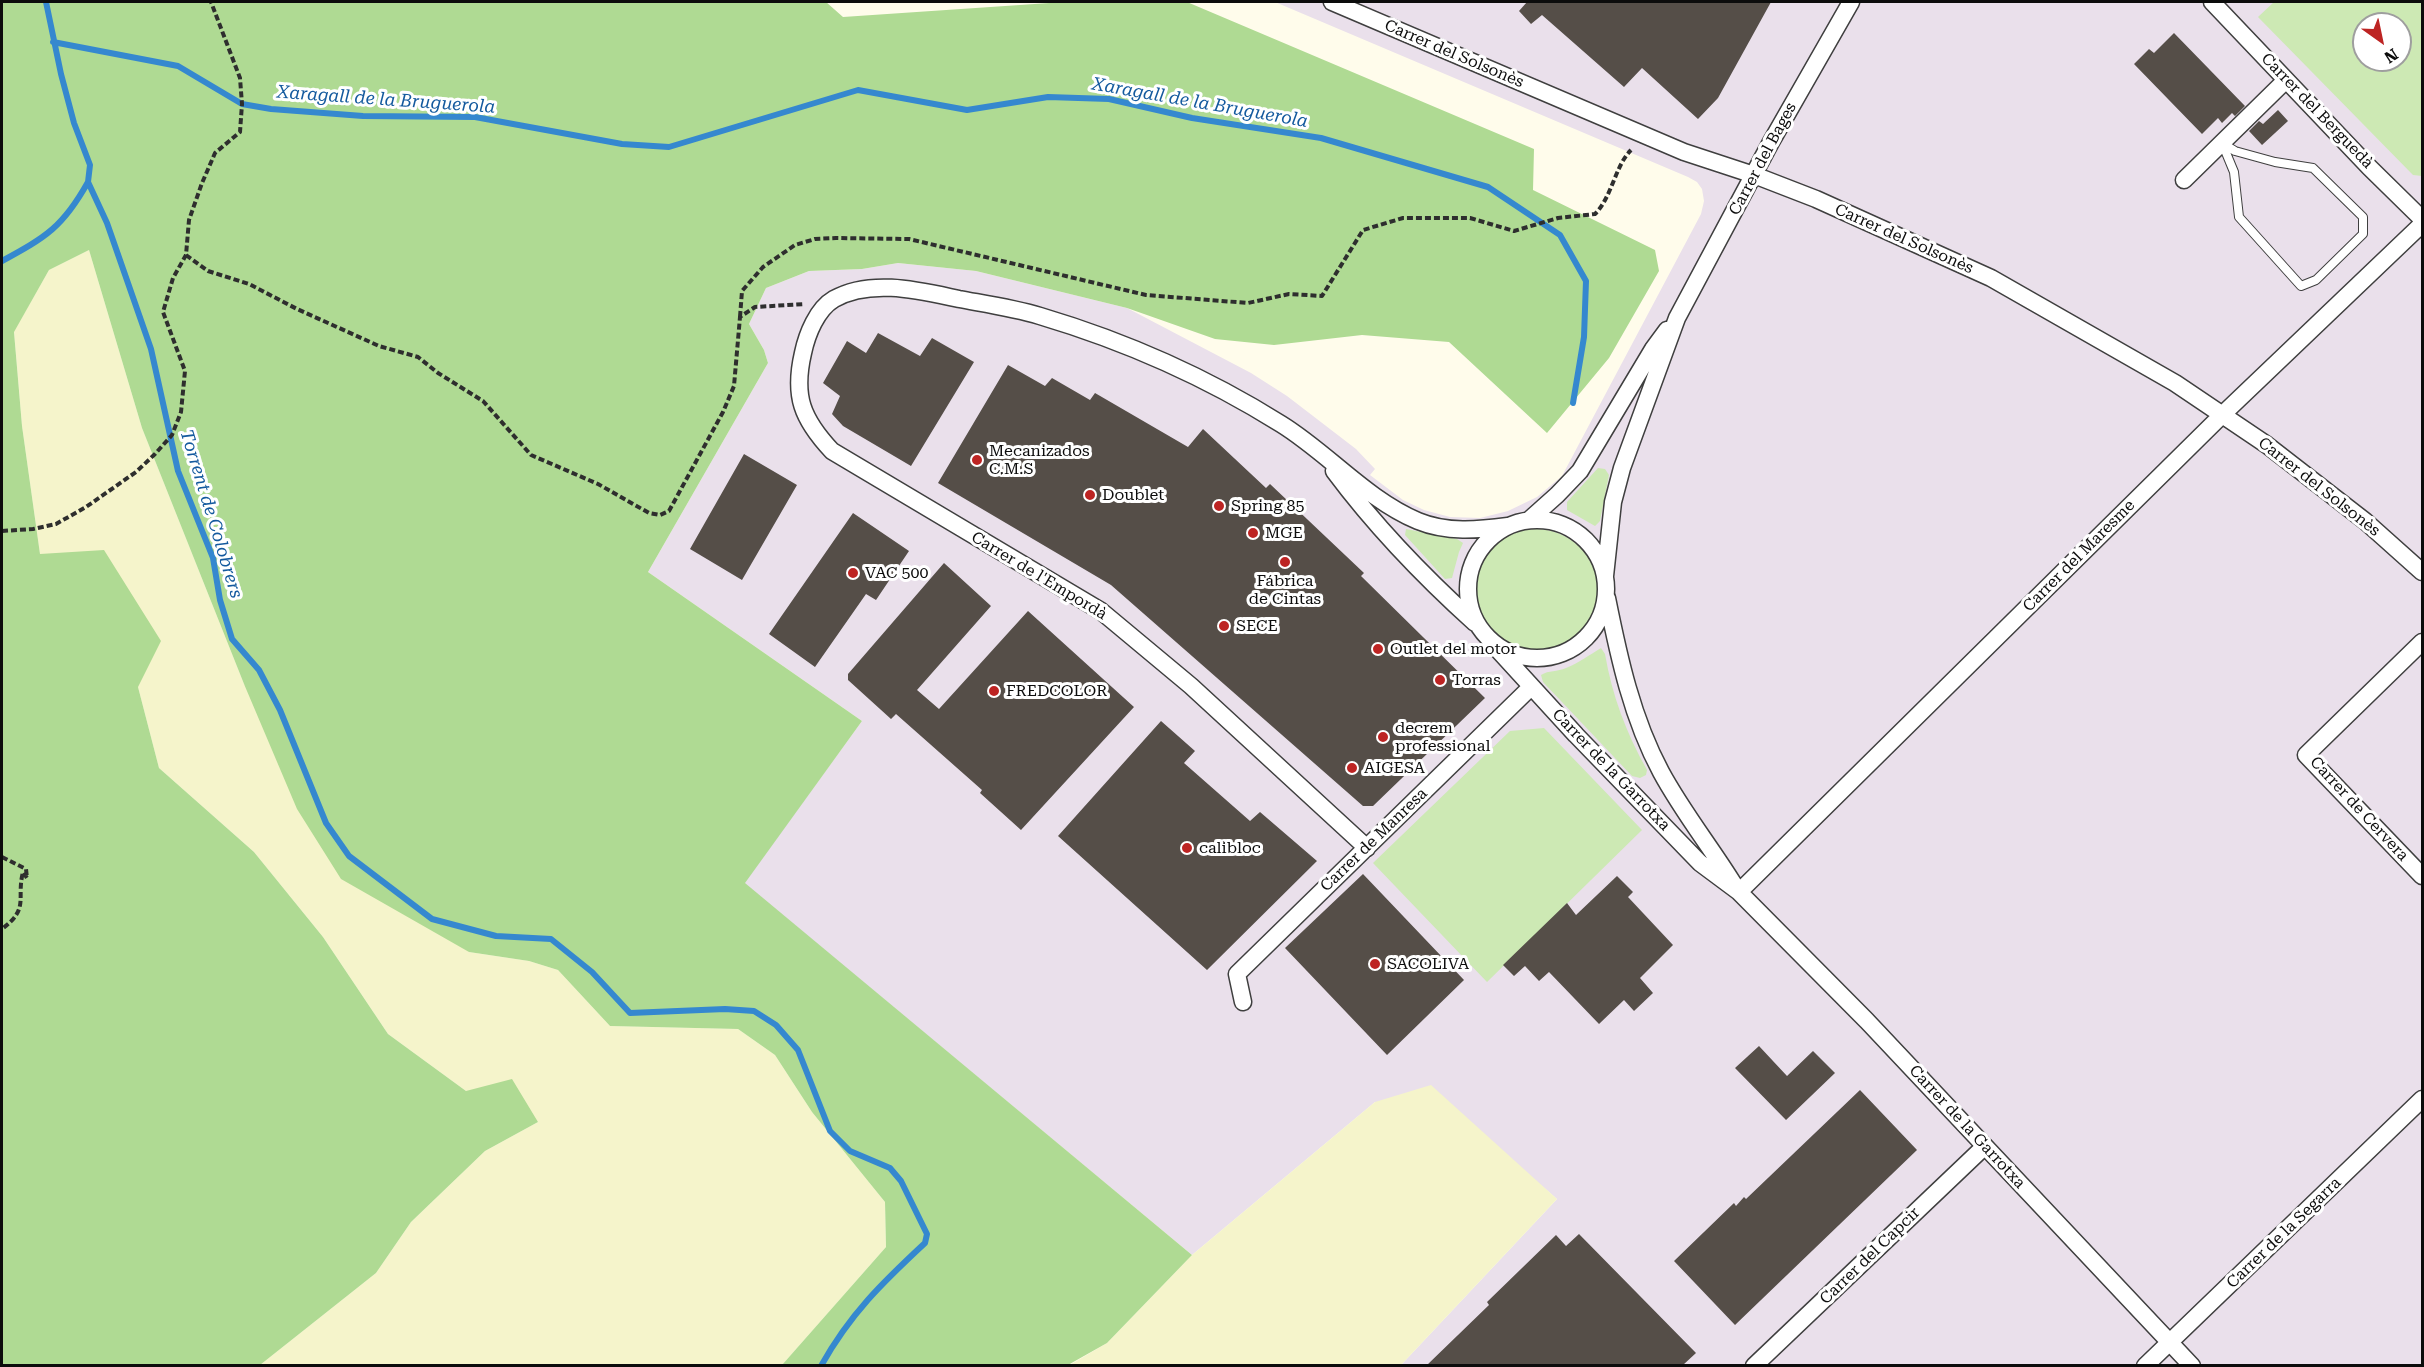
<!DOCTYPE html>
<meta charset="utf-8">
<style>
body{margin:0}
#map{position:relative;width:2424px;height:1367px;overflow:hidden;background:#fffceb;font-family:"Roboto Serif",serif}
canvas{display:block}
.frame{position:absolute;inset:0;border:3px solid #0c0c0c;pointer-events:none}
.north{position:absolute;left:2352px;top:12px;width:60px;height:60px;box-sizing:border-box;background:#fff;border:2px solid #9e9e9e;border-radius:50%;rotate:147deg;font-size:16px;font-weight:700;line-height:24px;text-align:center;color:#0c0c0c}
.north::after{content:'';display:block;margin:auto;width:21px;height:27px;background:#bd2423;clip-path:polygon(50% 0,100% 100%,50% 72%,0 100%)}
</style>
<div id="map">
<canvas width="2424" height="1367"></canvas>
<div class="frame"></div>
<div class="north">N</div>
</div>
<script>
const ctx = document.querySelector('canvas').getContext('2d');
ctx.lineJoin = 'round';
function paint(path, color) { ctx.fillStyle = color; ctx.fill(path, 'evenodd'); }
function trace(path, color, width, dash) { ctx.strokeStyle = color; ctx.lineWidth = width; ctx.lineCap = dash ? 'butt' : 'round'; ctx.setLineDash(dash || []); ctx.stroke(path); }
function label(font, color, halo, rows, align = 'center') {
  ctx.font = font + ' "Roboto Serif",serif'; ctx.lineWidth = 6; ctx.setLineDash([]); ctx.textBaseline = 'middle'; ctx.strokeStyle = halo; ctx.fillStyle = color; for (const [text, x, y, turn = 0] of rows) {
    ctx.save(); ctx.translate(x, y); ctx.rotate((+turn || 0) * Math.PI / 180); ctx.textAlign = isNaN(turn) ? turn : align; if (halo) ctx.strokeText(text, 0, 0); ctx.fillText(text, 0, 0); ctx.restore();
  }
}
const industrial = new Path2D(`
 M1275 2H2422V1365H1401L1557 1199 1542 1186 1375 1102 1192 1255 744 883 862 721 648 572 768 363 764 350 749 324 766 288 809 271 862 269 898 263 976 271 1127 308 1251 373 1287 396 1356 449 1375 469 1370 475 1403 500 1424 510 1450 517 1480 518 1508 511 1537 497 1562 476 1701 214 1704 201 1702 189 1697 182 1688 177ZM2364 24H2400V60H2364Z`);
const farmland = new Path2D(`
 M89 250 142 428 244 684 469 952 529 961 558 970 610 1026 738 1029 775 1055 812 1112 885 1202 886 1247 782 1365H260L376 1273 411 1222 485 1151 538 1122 466 1091 388 1034 323 937 254 852 159 768 138 687 40 554 22 426 14 331 49 270Z
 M1431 1085 1557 1199 1401 1365 1068 1366 1107 1343 1192 1255 1375 1102Z`);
const green = new Path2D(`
 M2274 2H2422V176L2413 175 2258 17ZM2364 24H2400V60H2364Z
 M1598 468 1605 469 1609 475 1600 521 1595 526 1567 510V502Z
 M1406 529 1457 539 1463 543 1459 552 1452 578 1445 579 1405 535Z
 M1474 591a62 62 0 1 1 124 0a62 62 0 1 1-124 0Z
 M1601 648 1605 654C1612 695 1626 733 1647 770L1646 775 1640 778 1632 776 1543 682 1541 675C1549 670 1557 672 1566 668 1579 663 1589 655 1601 648Z
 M1544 728 1642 830 1487 982 1373 863 1510 731Z`);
const forest = new Path2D(`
 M2 2H826L843 17 1064 2H1187L1534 149 1533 190 1655 250 1659 271 1609 358 1547 433 1449 342 1362 335 1274 345 1215 339 1127 308 976 271 898 263 862 269 809 271 766 288 749 324 764 350 768 363 648 572 862 721 745 883 1192 1255 1107 1343 1068 1365H782L886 1247 885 1202 812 1112 775 1055 738 1029 610 1026 558 970 529 961 469 952 341 879 297 809 244 684 142 428 89 250 49 270 14 332 22 426 40 554 104 550 161 641 138 687 159 768 254 852 323 937 388 1034 466 1091 512 1079 538 1122 485 1151 411 1222 376 1273 260 1365H2Z`);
const stream = new Path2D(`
 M46 2 61 74 74 123 90 165 88 182 107 223 151 349 178 471 213 558 220 600 232 639 259 670 280 710 326 823 349 856 432 919 496 936 551 939 592 972 630 1013 725 1009 754 1011 776 1025 798 1050 830 1131 850 1151 890 1168 901 1181 927 1234 925 1243C882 1283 850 1314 821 1366
 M53 42 178 66 242 104 271 109 363 116 475 117 622 144 669 147 858 90 967 110 1048 97 1109 99 1192 118 1321 138 1488 187 1560 235 1586 281 1584 337 1573 403
 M2 261C46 237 63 227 88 182`);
const building = new Path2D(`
 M1527 2H1771L1718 98 1698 119 1642 68 1624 87 1542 15 1531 24 1519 11Z
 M2174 33 2245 106 2235 116 2232 113 2222 123 2218 118 2202 134 2134 64 2149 49 2154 53Z
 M2278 110 2288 121 2262 145 2249 131 2259 121 2263 124Z
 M878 333 920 356 932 338 974 362 911 466 843 426 832 414 840 396 823 383 847 341 866 353Z
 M1008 365 1045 386 1052 378 1090 400 1095 393 1188 447 1203 429 1266 488 1270 484 1364 573 1361 576 1485 698 1373 806H1363L1111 585 938 483Z
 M744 454 797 485 742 580 690 549Z
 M853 513 909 551 876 600 866 594 815 667 769 634Z
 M944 563 991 606 917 690 939 709 1028 611 1134 707 1021 830 980 793 982 790 896 714 891 719 848 680V674Z
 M1161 721 1195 751 1184 763 1250 821 1260 812 1317 861 1207 970 1058 836Z
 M1363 874 1464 980 1387 1055 1285 948Z
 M1617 876 1633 892 1628 897 1673 945 1640 978 1653 993 1634 1011 1624 1000 1599 1024 1549 972 1539 981 1525 966 1514 976 1503 965 1567 903 1576 915Z
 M1759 1046 1787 1076 1813 1051 1835 1073 1786 1120 1735 1068Z
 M1860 1090 1917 1150 1735 1325 1674 1261 1734 1203 1736 1206 1744 1197 1746 1199Z
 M1579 1234 1696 1353 1683 1365H1427L1489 1305 1487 1302 1556 1235 1566 1246Z`);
const path = new Path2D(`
 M186 255 208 271 249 284 297 309 379 346 418 357 438 373 483 401 531 455 598 484 649 513 660 515 669 511 723 412 734 386 740 317 755 307 805 304
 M740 317 742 291 763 267 795 245 815 239 836 238 909 239 1146 295 1248 303 1289 294 1322 296 1363 230 1403 218H1470L1514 231 1558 218 1595 214C1612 197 1615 166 1631 150
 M2 531 33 529 56 524 86 507 136 472 155 454 172 435 181 412 185 371 163 312 173 278 186 255 189 220 202 183 215 153 240 132 242 104 240 78 211 2
 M2 857 26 869 27 878 23 872C16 899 30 908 2 929`);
const service = new Path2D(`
 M2222 143 2235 151 2275 162 2313 168 2363 217V234L2316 280 2301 286 2239 217 2234 172Z`);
const minor = new Path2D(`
 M1332 2 1684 152 1754 175 1816 199 1991 278 2175 383 2267 445 2365 521 2422 572
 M2212 2 2369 167 2422 219
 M2184 180 2286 80
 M1334 471C1375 526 1424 577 1475 623
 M1529 520 1557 495 1580 471 1653 349 1667 330
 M1468 589a69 69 0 1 1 138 0a69 69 0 1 1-138 0Z
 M1605 576 1613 502 1622 468 1677 318 1771 142 1851 2
 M1607 598C1619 658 1632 718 1661 772 1682 811 1710 846 1733 883
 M1490 641 1576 735 1700 863 1739 892 1867 1021 2192 1366
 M2422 642 2306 755 2422 876
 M1367 848 1191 686 1101 611 832 451C802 419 793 396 803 353 807 334 817 309 834 299 871 278 921 291 959 299 986 304 1014 308 1040 316 1124 341 1206 377 1281 424 1328 453 1366 499 1418 521 1447 533 1478 530 1508 526
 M1739 892 2222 415 2422 224
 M1243 1002 1237 974 1531 687
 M1754 1366 1985 1146
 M2145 1366 2422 1099`);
const markers = [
 [977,460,6,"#bd2423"],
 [1090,495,6,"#bd2423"],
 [1219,506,6,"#bd2423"],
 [1253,533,6,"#bd2423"],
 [1285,562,6,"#bd2423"],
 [853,573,6,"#bd2423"],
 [1224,626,6,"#bd2423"],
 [1378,649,6,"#bd2423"],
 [1440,680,6,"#bd2423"],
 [994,691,6,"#bd2423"],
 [1383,737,6,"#bd2423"],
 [1352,768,6,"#bd2423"],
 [1187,848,6,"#bd2423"],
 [1375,964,6,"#bd2423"]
];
const streetNames = [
 ["Carrer del Solsonès",1454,54,23],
 ["Carrer del Berguedà",2317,111,46],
 ["Carrer del Bages",1763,159,-62],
 ["Carrer del Solsonès",1904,239,24],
 ["Carrer del Solsonès",2319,487,38],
 ["Carrer del Maresme",2079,556,-45],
 ["Carrer de l'Empordà",1039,576,31],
 ["Carrer de la Garrotxa",1611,770,46],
 ["Carrer de Cervera",2359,809,47],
 ["Carrer de Manresa",1374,840,-44],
 ["Carrer de la Garrotxa",1967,1127,47],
 ["Carrer de la Segarra",2284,1233,-44],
 ["Carrer del Capcir",1870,1256,-44]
];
const poiNames = [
 ["Mecanizados",989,451],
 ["C.M.S",989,469],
 ["Doublet",1102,495],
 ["Spring 85",1231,506],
 ["MGE",1265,533],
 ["VAC 500",865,573],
 ["Fábrica",1285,581,"center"],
 ["de Cintas",1285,599,"center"],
 ["SECE",1236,626],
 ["Outlet del motor",1390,649],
 ["Torras",1452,680],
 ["FREDCOLOR",1006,691],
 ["decrem",1395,728],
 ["professional",1395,746],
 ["AIGESA",1364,768],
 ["calibloc",1199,848],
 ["SACOLIVA",1387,964]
];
const waterNames = [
 ["Xaragall de la Bruguerola",386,100,4],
 ["Xaragall de la Bruguerola",1200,103,10],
 ["Torrent de Colobrers",211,514,73]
];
paint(industrial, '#eae0eb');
paint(farmland, '#f5f4cb');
paint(green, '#cde9b4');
paint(forest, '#afda93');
trace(stream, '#3588cf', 6);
paint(building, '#554e48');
trace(service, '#3f3f3f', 10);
trace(minor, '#3f3f3f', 19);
trace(path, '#2e2e2e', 4, [6, 3]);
trace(service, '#fff', 8);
trace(minor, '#fff', 16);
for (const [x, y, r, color] of markers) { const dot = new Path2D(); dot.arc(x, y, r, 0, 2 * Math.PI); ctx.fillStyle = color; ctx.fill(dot); trace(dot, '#fff', 2); }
label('16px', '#0c0c0c', '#fff', streetNames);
label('16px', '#0c0c0c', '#fff', poiNames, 'left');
label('italic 18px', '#145a9e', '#fff', waterNames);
</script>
